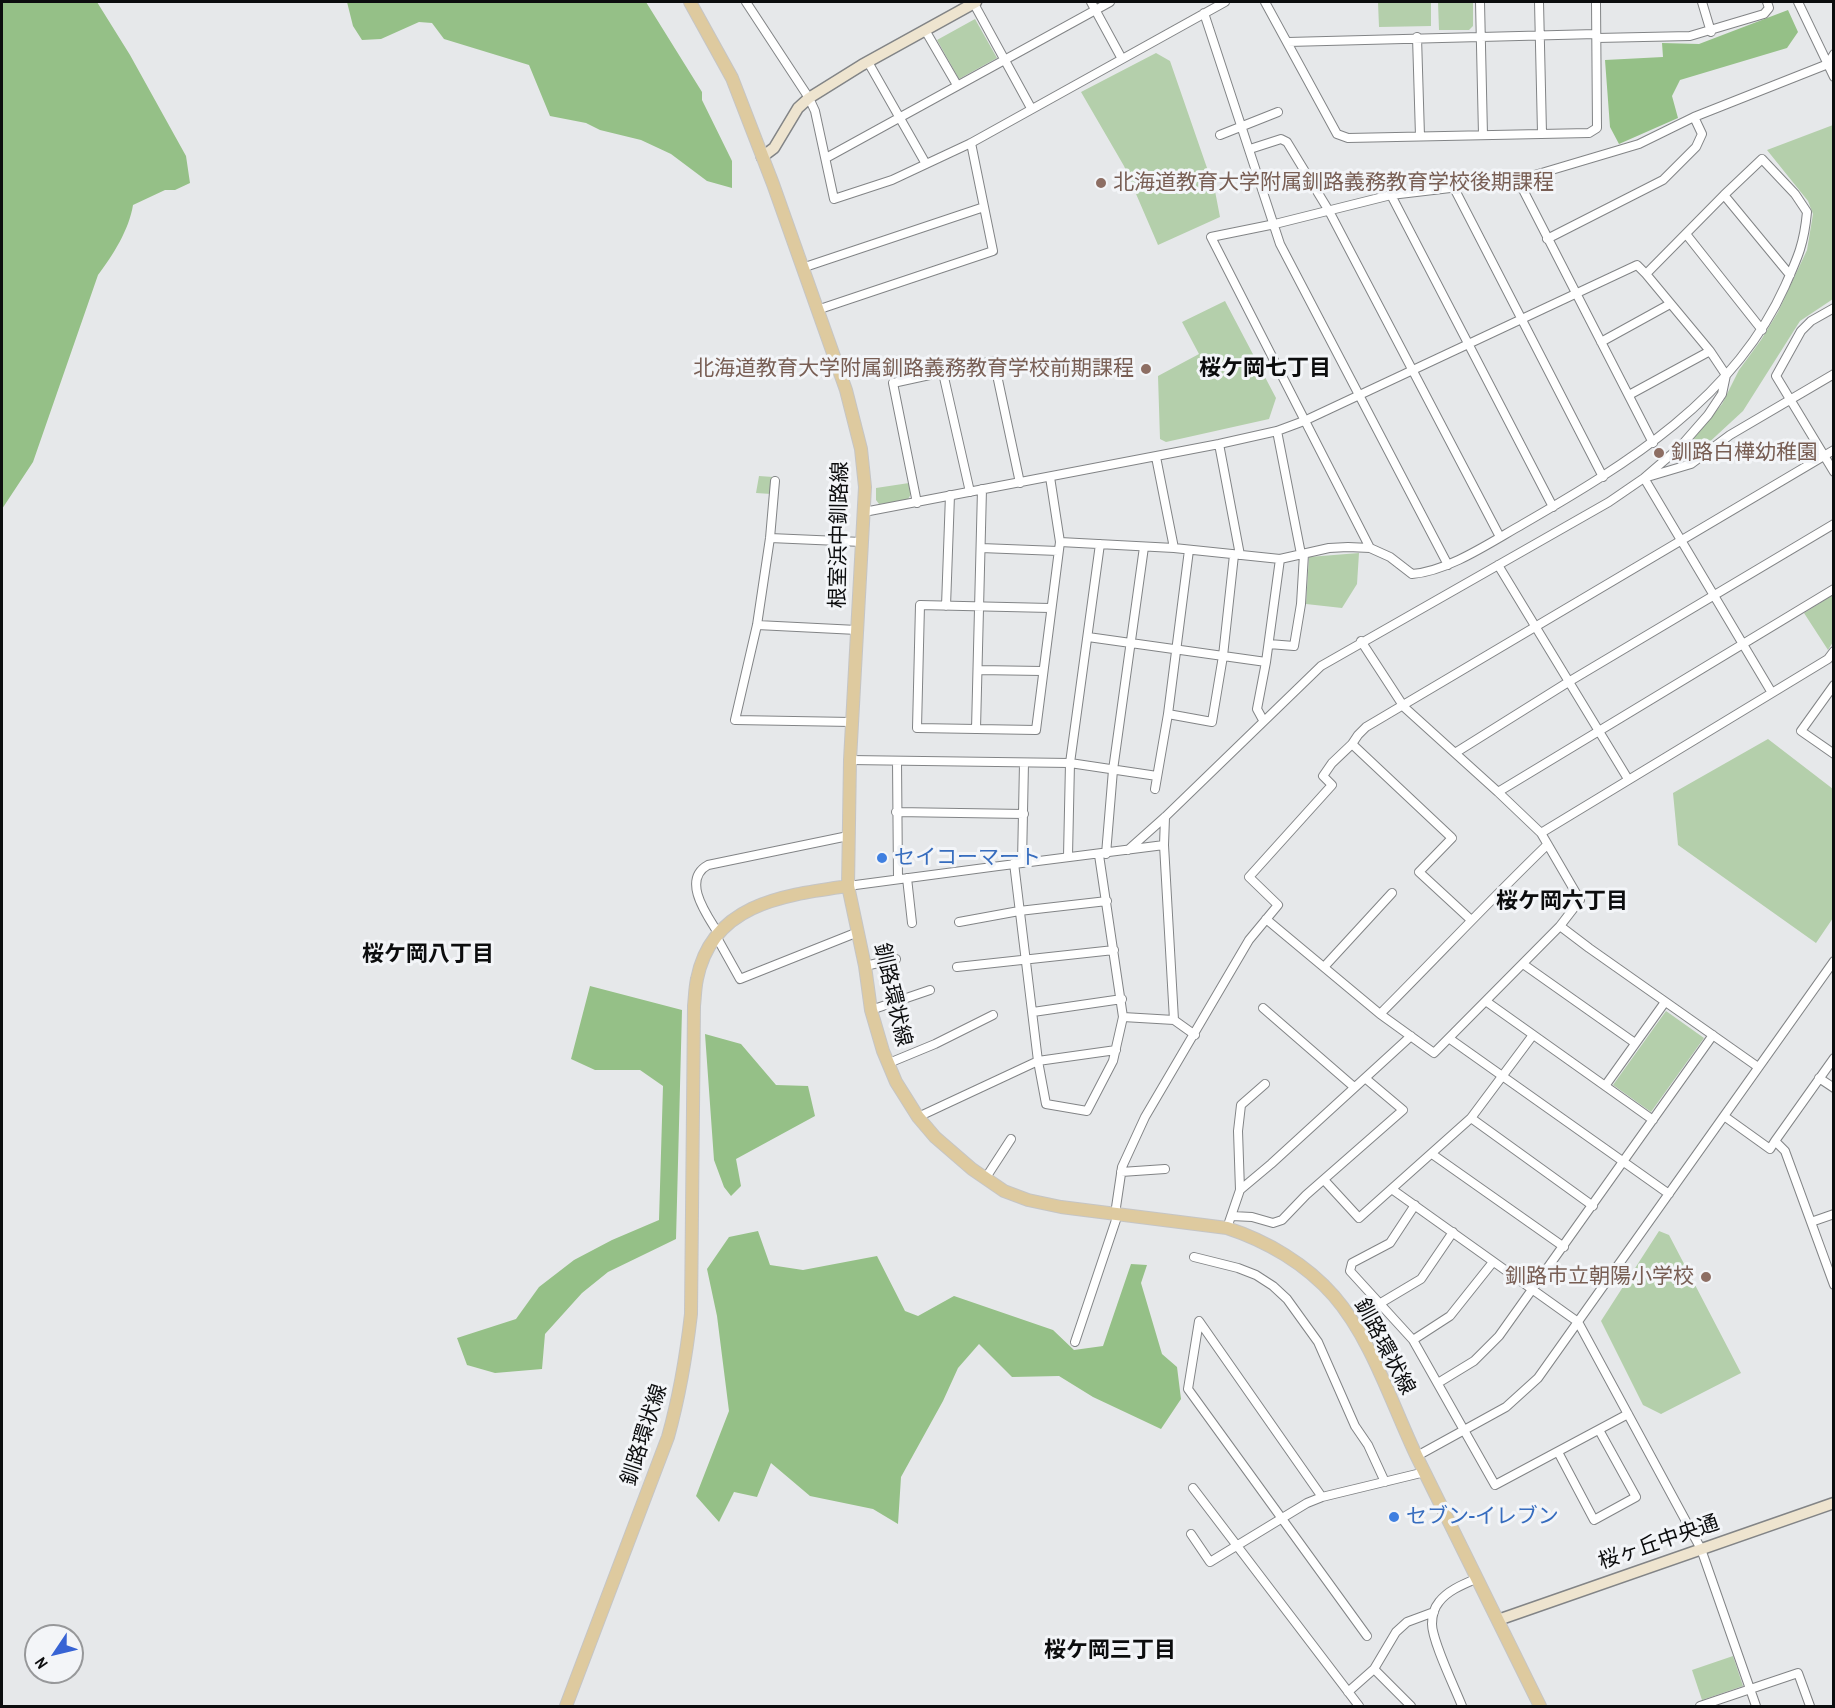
<!DOCTYPE html>
<meta charset="utf-8">
<style>
body{margin:0}
#map{position:relative;width:1835px;height:1708px;overflow:hidden;background:#e6e8ea;font-family:"Archivo Narrow",sans-serif}
canvas{display:block}
.frame{position:absolute;inset:0;border:3px solid #0c0d0e;pointer-events:none}
.north{position:absolute;left:24px;top:1624px;width:60px;height:60px;box-sizing:border-box;background:#f3f5f8;border:2px solid #97989a;border-radius:50%;rotate:235deg;font-size:16px;font-weight:700;line-height:24px;text-align:center;color:#0c0d0e}
.north::after{content:'';display:block;margin:auto;width:21px;height:27px;background:#3763d4;clip-path:polygon(50% 0,100% 100%,50% 72%,0 100%)}
</style>
<div id="map">
<canvas width="1835" height="1708"></canvas>
<div class="frame"></div>
<div class="north">N</div>
</div>
<script>
const ctx = document.querySelector('canvas').getContext('2d');
ctx.lineJoin = 'round';
function paint(path, color) { ctx.fillStyle = color; ctx.fill(path, 'evenodd'); }
function trace(path, color, width, dash) { ctx.strokeStyle = color; ctx.lineWidth = width; ctx.lineCap = dash ? 'butt' : 'round'; ctx.setLineDash(dash || []); ctx.stroke(path); }
function label(font, color, halo, rows, align = 'center') {
  ctx.font = font + ' "Archivo Narrow","Noto Sans JP",sans-serif'; ctx.lineWidth = 6; ctx.setLineDash([]); ctx.textBaseline = 'middle'; ctx.strokeStyle = halo; ctx.fillStyle = color; for (const [text, x, y, turn = 0] of rows) {
    ctx.save(); ctx.translate(x, y); ctx.rotate((+turn || 0) * Math.PI / 180); ctx.textAlign = isNaN(turn) ? turn : align; if (halo) ctx.strokeText(text, 0, 0); ctx.fillText(text, 0, 0); ctx.restore();
  }
}
const green = new Path2D(`
 M1378 2H1431V26L1379 27Z
 M1438 2H1473V26L1469 30H1439Z
 M975 19 997 58 959 79 937 40Z
 M1156 53 1170 61 1215 191 1220 217 1158 245 1124 166 1081 92Z
 M1833 125V299L1800 321 1743 411 1691 459 1684 460 1681 454 1722 404 1739 370 1761 340 1778 312 1807 250 1813 214 1808 201 1767 150Z
 M1225 301 1276 398 1269 419 1166 442 1160 439 1158 376 1199 354 1182 322Z
 M759 476 773 477 771 494 756 493Z
 M909 483 911 494 907 501 879 504 876 500V488Z
 M1359 553 1357 584 1342 608 1306 604 1309 557Z
 M1833 595V642L1828 650 1804 613Z
 M1768 739 1833 789V918L1816 943 1678 845 1673 793Z
 M1666 1011 1704 1038 1651 1112 1613 1085Z
 M1659 1231 1669 1235 1741 1373 1661 1414 1643 1405 1601 1321Z
 M1733 1656 1743 1686 1702 1700 1692 1670Z`);
const forest = new Path2D(`
 M2 2H97L130 55 186 156 190 183 175 190H165L133 205C129 230 113 255 98 275L33 462 2 509Z
 M347 2H646L702 92V100L732 161V188L707 181 671 154 641 140 600 130 586 123 550 116 529 65 444 39 432 23 419 22 381 39 362 40 353 26Z
 M1788 10 1798 32 1787 48 1680 80 1672 96 1678 118 1619 144 1610 127 1605 60 1663 57 1662 43 1699 44Z
 M590 986 682 1010 676 1239 608 1272 582 1293 545 1334 542 1369 495 1373 467 1365 457 1338 516 1319 539 1287 574 1260 612 1240 659 1220 663 1086 640 1070H595L571 1059Z
 M705 1034 741 1044 776 1085 808 1086 815 1116 736 1159 741 1186 731 1196 724 1187 714 1160Z
 M758 1231 770 1265 803 1270 877 1256 905 1311 918 1316 954 1296 1053 1330 1074 1350 1103 1346 1131 1264 1147 1265 1141 1283 1162 1354 1177 1367 1181 1399 1161 1429 1093 1397 1059 1376 1012 1377 979 1344 958 1368 943 1401 901 1477 898 1524 873 1509 810 1496 771 1463 757 1497 734 1492 719 1522 696 1496 729 1411 717 1316 707 1269 729 1237Z`);
const street = new Path2D(`
 M746 2 809 98 815 111 834 199 892 180 971 143 1225 2
 M973 2 1031 108
 M1091 2 1122 59
 M1265 2 1337 134 1348 138 1589 133 1597 128 1596 2
 M1480 2 1483 135
 M1539 2 1542 133
 M1702 2 1711 32
 M1798 2 1834 77
 M1204 13 1280 244 1448 565
 M925 30 957 85
 M1417 37 1420 136
 M1597 38 1690 36 1764 14 1769 8 1767 2
 M1288 42 1596 34
 M868 62 926 164
 M1220 135 1278 112
 M1250 149 1281 139 1287 142 1329 211 1500 537
 M826 158 1110 2
 M1518 180 1653 443
 M1454 188 1603 477
 M1391 195 1553 507
 M1724 195 1790 275
 M1686 234 1762 330
 M1547 239 1663 180 1696 147 1702 134 1694 117
 M802 268 984 207
 M1834 308 1811 321 1801 331 1776 376 1834 472
 M817 310 993 251 971 143
 M1601 342 1670 304
 M943 373 970 492
 M1629 395 1710 351
 M1277 431 1301 554
 M1219 444 1240 555
 M1156 457 1174 548
 M1050 477 1060 542 1036 730 917 728 920 605 1050 608
 M775 481 770 538 757 625 735 720 852 722
 M917 503 893 383 994 361 1020 483
 M864 512 1219 444 1277 431 1304 421 1637 265 1646 274 1724 195 1762 159 1795 194 1807 212C1804 244 1798 257 1785 286 1734 399 1627 464 1523 524 1491 542 1449 571 1412 574L1390 557 1370 548 1348 547 1329 548 1280 559 1174 548 1060 542
 M770 538 862 542
 M981 548 1058 551
 M1370 548 1211 237 1275 224 1391 195 1518 180 1639 144 1694 117 1828 64 1834 54
 M1498 565 1628 779
 M946 606 950 495
 M757 625 857 630
 M1088 637 1266 662
 M1269 644 1294 646 1301 604 1304 554
 M978 670 1042 671
 M1834 685 1801 731 1834 754
 M1772 693 1644 478 1691 464 1730 435 1834 374
 M1168 714 1212 722 1223 656 1234 555
 M1263 720 1257 709 1266 662 1280 559
 M976 729 982 489
 M1455 753 1570 681 1834 524
 M850 760 1070 763 1157 776
 M897 761 898 879
 M1155 789 1168 714 1189 550
 M1498 792 1834 589
 M896 812 1024 814
 M1165 817 1164 845 1174 1020
 M1541 833 1828 659 1834 651
 M1128 850 1165 817 1321 666 1609 502 1644 478 1680 447 1708 415 1722 394 1726 375 1710 351 1646 274
 M1106 854 1113 770 1144 547
 M1068 856 1070 763 1100 544
 M1022 862 1024 763
 M1014 863 1038 1061 1046 1104 1087 1111 1113 1061 1123 1017 1099 855
 M907 878 912 923
 M848 886C953 872 1059 858 1164 845
 M1266 919 1380 1014 1434 1053 1560 926 1580 900 1541 833 1498 792 1404 707 1361 641
 M1470 919 1419 872 1452 838 1352 744 1358 735 1366 727 1834 450
 M959 922 1019 911 1107 901
 M1560 926 1589 948 1758 1067
 M718 933C707 915 681 880 708 865L848 836
 M716 936 740 979 858 932
 M1523 964 1635 1043
 M865 966 896 959
 M957 967 1114 950
 M1324 967 1392 893
 M1487 1002 1653 1120
 M1263 1008 1354 1087
 M871 1010 930 990
 M1033 1012 1122 999
 M1380 1014C1436 958 1490 900 1547 845
 M1123 1017 1174 1020 1195 1035
 M1450 1039 1669 1194
 M889 1063 935 1044 993 1015
 M1819 1078 1834 1088
 M1605 1086 1665 1002
 M1724 1116 1770 1149 1775 1141 1785 1151 1834 1285
 M918 1117 1038 1061 1116 1050
 M1471 1118 1593 1206
 M1775 1141 1834 1058
 M1432 1154 1564 1247
 M1121 1172 1165 1169
 M985 1179 1011 1139
 M1325 1181 1359 1218 1471 1118 1533 1035
 M1240 1190 1271 1164 1411 1036
 M1393 1190 1578 1322 1701 1549 1756 1706
 M1415 1205 1390 1243 1352 1263 1350 1271 1413 1340 1495 1485 1628 1414
 M1115 1214 1122 1167 1145 1117 1249 940 1278 905 1249 877 1332 785 1323 776 1332 763 1352 744
 M1232 1216 1252 1217 1273 1223 1282 1220 1306 1195 1403 1110 1365 1078
 M1811 1222 1834 1214
 M1227 1228 1240 1190 1238 1131 1241 1105 1265 1084
 M1194 1257 1238 1268 1256 1275 1273 1286 1287 1299 1318 1342 1355 1426 1368 1445 1385 1482
 M1379 1304 1421 1279 1453 1232
 M1413 1340 1450 1316 1493 1262
 M1075 1342 1118 1214
 M1438 1383 1474 1361 1499 1336 1713 1035
 M1558 1452 1594 1520 1636 1497 1599 1430
 M1417 1456 1506 1407 1538 1378 1834 961
 M1193 1488 1359 1706
 M1322 1497 1199 1321 1188 1389 1367 1636
 M1191 1534 1210 1562 1307 1503 1322 1497 1425 1472
 M1374 1669 1411 1706
 M1348 1692 1374 1669 1396 1632 1407 1622 1434 1612
 M1462 1706C1455 1688 1432 1641 1432 1624 1432 1617 1434 1608 1439 1602 1448 1590 1464 1584 1478 1578
 M1700 1706 1798 1673 1810 1706`);
const secondary = new Path2D(`
 M762 157 774 148 798 108 809 98 862 65 976 2
 M1498 1620 1834 1503`);
const primary = new Path2D(`
 M690 2 732 78 773 184 846 390 861 449 865 487 850 760 848 886 865 966 871 1010 883 1051 896 1082 918 1117 935 1137 972 1169 1004 1191 1028 1200 1061 1207 1227 1228C1267 1241 1306 1264 1334 1296 1372 1340 1392 1405 1417 1457 1458 1540 1499 1623 1540 1706
 M566 1706 668 1437C680 1394 686 1358 691 1314L694 1006C695 997 695 988 697 979 712 903 785 895 848 886`);
const markers = [
 [1101,183,6,"#8d6e63"],
 [1146,369,6,"#8d6e63"],
 [1659,453,6,"#8d6e63"],
 [882,858,6,"#3f7fe0"],
 [1706,1277,6,"#8d6e63"],
 [1394,1517,6,"#3f7fe0"]
];
const educationNames = [
 ["北海道教育大学附属釧路義務教育学校後期課程",1113,183],
 ["北海道教育大学附属釧路義務教育学校前期課程",1134,369,"right"],
 ["釧路白樺幼稚園",1671,453],
 ["釧路市立朝陽小学校",1694,1277,"right"]
];
const streetNames = [
 ["根室浜中釧路線",840,535,-89],
 ["釧路環状線",892,995,77],
 ["釧路環状線",1384,1347,62],
 ["釧路環状線",645,1435,-72],
 ["桜ヶ丘中央通",1659,1543,-19]
];
const shopNames = [
 ["セイコーマート",894,858],
 ["セブン-イレブン",1406,1517]
];
const neighbourhoodNames = [
 ["桜ケ岡七丁目",1265,369],
 ["桜ケ岡六丁目",1562,902],
 ["桜ケ岡八丁目",428,955],
 ["桜ケ岡三丁目",1110,1651]
];
paint(green, '#b4cfab');
paint(forest, '#95c087');
trace(street, '#828486', 10);
trace(secondary, '#828486', 13);
trace(primary, '#c5c5c5', 14);
trace(street, '#fff', 8);
trace(secondary, '#eee4cf', 10);
trace(primary, '#deca9f', 12);
for (const [x, y, r, color] of markers) { const dot = new Path2D(); dot.arc(x, y, r, 0, 2 * Math.PI); ctx.fillStyle = color; ctx.fill(dot); trace(dot, '#f3f5f8', 2); }
label('21px', '#785e54', '#f3f5f8', educationNames, 'left');
label('21px', '#0c0d0e', '#f3f5f8', streetNames);
label('21px', '#366cbe', '#f3f5f8', shopNames, 'left');
label('bold 22px', '#0c0d0e', '#f3f5f8', neighbourhoodNames);
</script>
